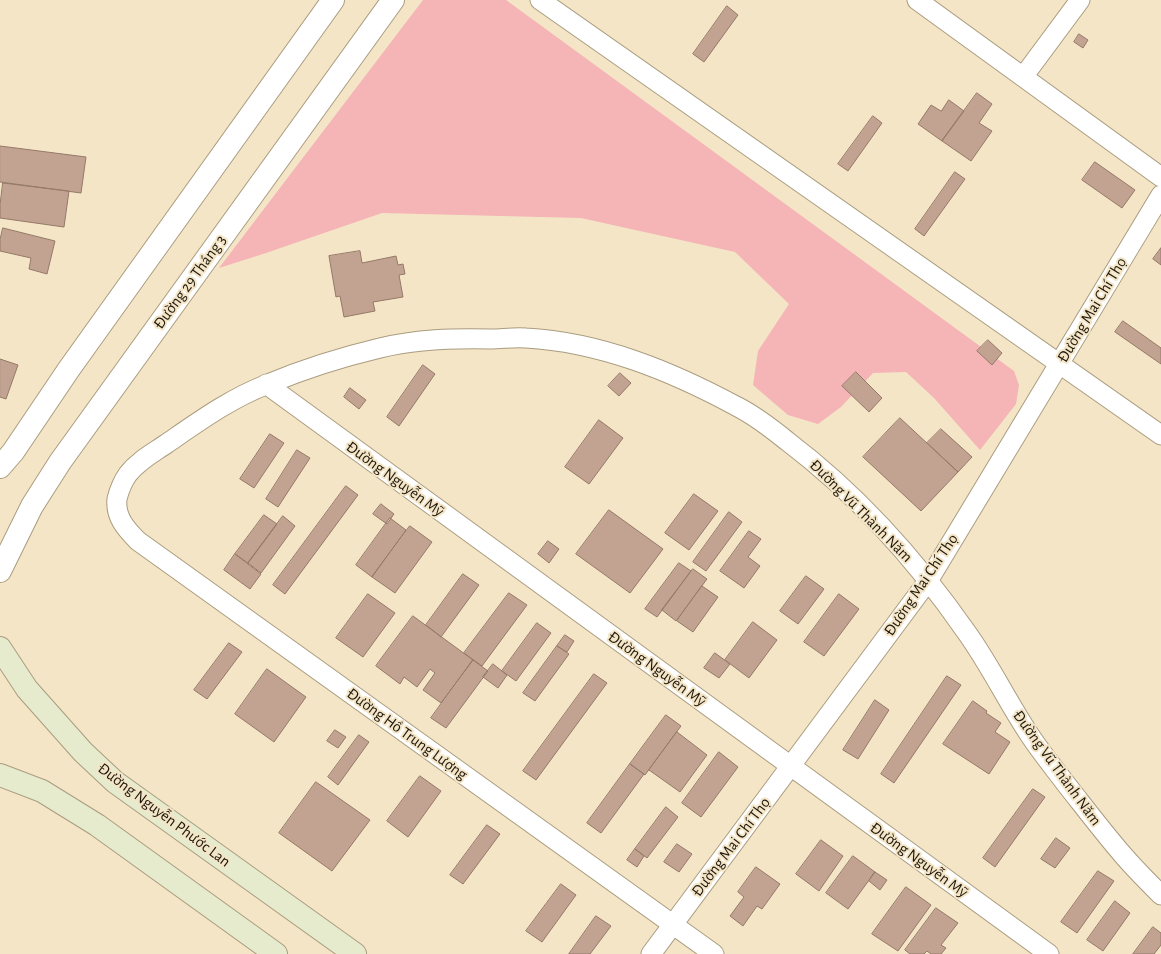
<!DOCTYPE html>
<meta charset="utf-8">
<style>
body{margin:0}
canvas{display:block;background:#f4e5c7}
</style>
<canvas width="1161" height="954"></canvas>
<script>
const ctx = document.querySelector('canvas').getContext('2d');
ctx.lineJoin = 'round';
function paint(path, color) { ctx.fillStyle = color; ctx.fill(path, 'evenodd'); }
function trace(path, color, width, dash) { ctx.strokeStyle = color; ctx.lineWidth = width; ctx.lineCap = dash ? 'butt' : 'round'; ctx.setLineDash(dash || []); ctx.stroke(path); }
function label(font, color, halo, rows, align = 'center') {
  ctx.font = font + ' "Alegreya Sans",sans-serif'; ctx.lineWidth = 4; ctx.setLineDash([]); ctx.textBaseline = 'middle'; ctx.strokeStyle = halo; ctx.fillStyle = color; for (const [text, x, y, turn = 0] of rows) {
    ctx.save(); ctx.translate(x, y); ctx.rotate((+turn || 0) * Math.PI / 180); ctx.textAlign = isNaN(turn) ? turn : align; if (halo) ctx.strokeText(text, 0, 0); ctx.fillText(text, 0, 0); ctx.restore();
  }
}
const green = new Path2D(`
 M423 0H506L1014 371 1019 385 1016 404 980 450 934 398 906 372 873 373 841 407 818 424 788 415 753 385 758 351 789 304 735 252 581 218 382 213 266 253 219 268Z`);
const building = new Path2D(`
 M727 6 738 15 704 62 693 54Z
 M1079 34 1088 40 1083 48 1074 42Z
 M977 93 992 104 979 123 992 131 971 161 942 141Z
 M949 100 964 111 942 141 918 124 931 105 941 111Z
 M873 116 882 123 848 171 838 164Z
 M0 146 86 157 81 193 0 182Z
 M1095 162 1135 190 1122 208 1082 180Z
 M955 172 965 179 924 236 915 229Z
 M3 183 69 191 64 227 0 218V205Z
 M3 228 55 241 47 274 29 269 31 258 0 251V240Z
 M1161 248V265L1153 259Z
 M360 251 362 263 396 256 398 265 403 264 405 274 399 275 403 297 373 302 375 311 344 317 340 296 336 297 329 256Z
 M1123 321 1161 348V364L1115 332Z
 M988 340 1002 353 992 365 977 351Z
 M0 359 18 365 6 399 0 397Z
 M423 365 435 374 399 426 387 417Z
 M856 372 882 398 869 412 842 386Z
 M620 373 631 383 619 396 608 386Z
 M350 388 366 400 359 409 344 397Z
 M900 418 958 472 921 511 863 457Z
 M599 420 623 438 589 484 565 467Z
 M941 429 972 457 958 472 927 443Z
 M270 434 284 443 254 488 240 479Z
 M297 450 310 458 278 507 266 499Z
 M346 486 358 495 285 594 273 585Z
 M694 494 718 511 689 550 665 533Z
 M381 504 394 514 387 524 373 514Z
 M609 510 663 549 630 593 576 554Z
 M729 512 742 522 706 571 693 562Z
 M264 515 277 524 248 563 235 554Z
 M283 516 295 526 261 573 248 563Z
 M390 518 406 530 372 577 356 565Z
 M410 526 432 542 395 593 372 577Z
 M749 531 761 539 748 557 760 566 744 588 720 571Z
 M548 541 559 549 549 563 538 554Z
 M235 554 261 574 250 589 224 570Z
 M679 563 691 571 657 617 645 609Z
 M693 569 707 579 676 621 662 610Z
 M463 574 479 585 441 637 426 625Z
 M806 576 824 589 798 624 780 611Z
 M702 586 718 597 693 632 677 621Z
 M509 593 527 605 482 666 464 653Z
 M368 594 395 613 363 657 336 638Z
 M839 594 859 609 824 656 804 642Z
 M413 616 473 660 441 703 423 690 435 673 430 669 417 687 404 677 400 684 376 666Z
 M753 622 777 640 749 678 725 660Z
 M537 623 551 633 516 681 502 671Z
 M565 635 574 641 567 652 557 646Z
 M229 643 242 652 207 699 194 690Z
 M557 646 569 654 535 701 523 693Z
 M715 653 730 664 719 678 704 668Z
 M473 660 488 671 446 728 431 718Z
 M493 664 507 675 498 688 483 677Z
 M267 669 306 697 274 742 235 714Z
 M594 674 607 683 536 780 523 771Z
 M947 676 961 685 894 783 881 774Z
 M875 700 889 710 858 759 843 750Z
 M973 701 987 711 986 713 1001 723 995 732 1010 742 989 774 943 744Z
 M666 715 681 726 645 775 630 764Z
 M335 730 346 737 338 748 327 741Z
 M677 732 707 755 680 792 649 770Z
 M359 735 369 742 338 785 328 777Z
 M719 752 738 767 701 817 682 803Z
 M630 764 644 774 601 833 587 823Z
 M420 776 441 791 408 837 387 821Z
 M316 782 370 820 332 871 279 833Z
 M1033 789 1045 797 995 867 983 858Z
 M666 807 678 817 647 858 635 849Z
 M487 825 500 834 463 884 450 875Z
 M1056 838 1070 848 1055 868 1041 859Z
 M821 840 843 856 819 891 796 874Z
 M677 844 692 854 679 872 664 862Z
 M635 849 644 856 637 867 627 860Z
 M853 856 875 872 848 909 826 893Z
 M756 867 780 884 762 909 757 906 743 926 730 916 744 897 738 892Z
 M1098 871 1114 881 1077 933 1061 922Z
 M875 872 887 880 880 890 869 881Z
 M561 884 576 895 542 942 526 931Z
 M906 887 931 905 898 951 872 934Z
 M1115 901 1130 913 1103 951 1087 940Z
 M936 908 958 923 941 945 946 948 941 954H931L927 951 924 954H910L905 950Z
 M596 916 611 926 590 954H569Z
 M1153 927 1161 933V945L1154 954H1133Z`);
const minor = new Path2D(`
 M540 0 1161 435
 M917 0 1161 177
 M1023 77 1080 0
 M266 384 1049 954
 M651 954 928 581 1161 195
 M714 954 138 541C126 529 115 517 117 499 119 491 123 481 128 474 138 461 153 453 166 444 198 422 231 398 268 384 304 369 342 357 380 348 417 339 453 338 491 339 502 339 514 337 526 338 600 342 671 371 736 406 754 415 771 428 787 441 857 494 917 561 967 633 990 665 1007 701 1029 734 1040 751 1054 768 1066 784 1085 808 1103 832 1123 855 1135 869 1148 882 1161 895`);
const tertiary = new Path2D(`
 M0 467 13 452 69 369 333 0
 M0 571 32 506 60 462 393 0`);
const secondary = new Path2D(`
 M0 648 27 689 83 752 115 782 355 954
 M0 775 42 791 97 825 276 954`);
const streetNames = [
 ["Đường 29 Tháng 3",190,282,-54],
 ["Đường Mai Chí Thọ",1092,310,-59],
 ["Đường Nguyễn Mỹ",395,479,36],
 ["Đường Vũ Thành Năm",861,511,45],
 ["Đường Mai Chí Thọ",921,585,-56],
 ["Đường Nguyễn Mỹ",657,669,36],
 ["Đường Hồ Trung Lượng",407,734,36],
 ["Đường Vũ Thành Năm",1057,768,54],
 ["Đường Nguyễn Phước Lan",164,815,37],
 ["Đường Mai Chí Thọ",731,847,-53],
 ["Đường Nguyễn Mỹ",919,860,36]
];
paint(green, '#f5b4b5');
paint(building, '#c2a392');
trace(building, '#957968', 1);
trace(minor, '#aa9c7f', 21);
trace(tertiary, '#aa9c7f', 24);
trace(secondary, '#aa9c7f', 24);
trace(minor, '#fff', 19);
trace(tertiary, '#fff', 22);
trace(secondary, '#e6ebce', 22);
label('16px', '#1d170c', '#f4e5c7', streetNames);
</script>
